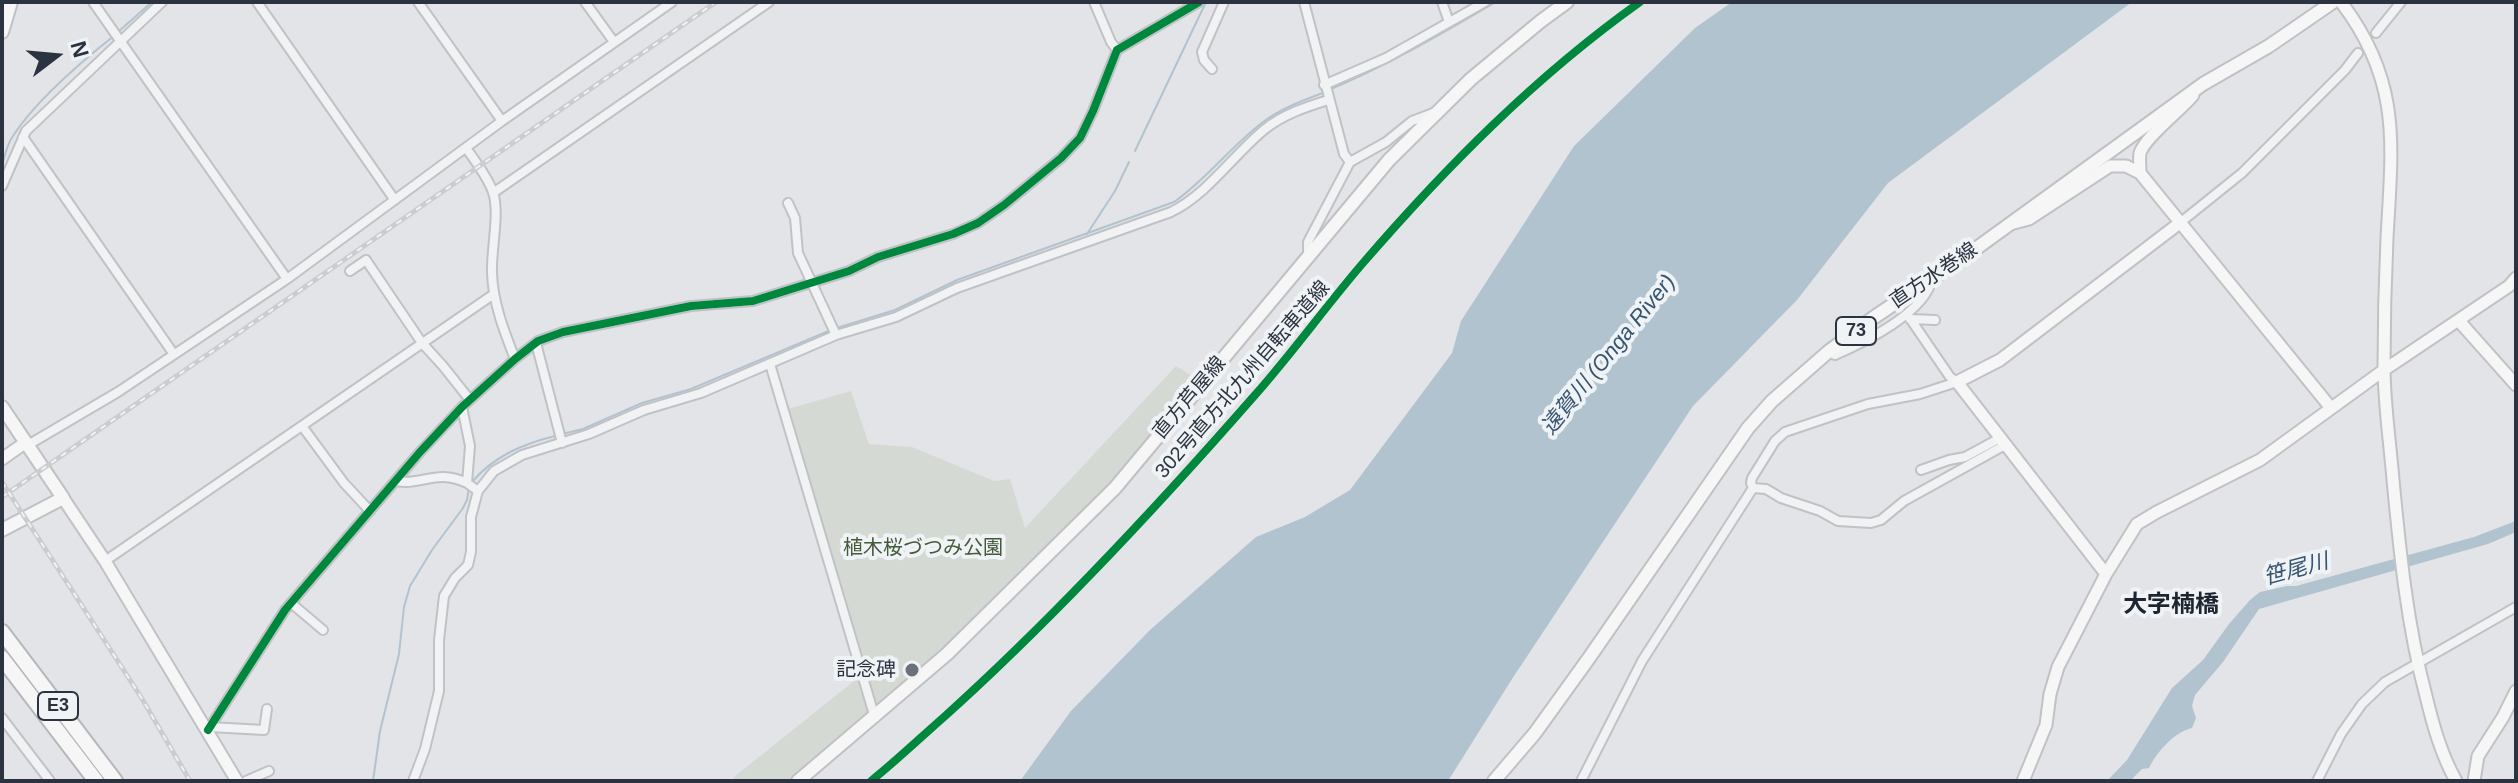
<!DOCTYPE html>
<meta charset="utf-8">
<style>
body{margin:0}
#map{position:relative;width:2518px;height:783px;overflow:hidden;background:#e2e4e7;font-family:Helvetica,sans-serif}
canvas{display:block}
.frame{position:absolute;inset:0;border:4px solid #2a333f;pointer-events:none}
.north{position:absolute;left:16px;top:16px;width:80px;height:80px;-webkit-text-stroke:6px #f0f3f6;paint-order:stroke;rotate:74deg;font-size:22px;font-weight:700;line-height:32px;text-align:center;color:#2a333f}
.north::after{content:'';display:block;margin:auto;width:28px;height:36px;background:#2a333f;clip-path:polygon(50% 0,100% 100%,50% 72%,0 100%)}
</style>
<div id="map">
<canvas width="2518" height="783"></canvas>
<div class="frame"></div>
<div class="north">N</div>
</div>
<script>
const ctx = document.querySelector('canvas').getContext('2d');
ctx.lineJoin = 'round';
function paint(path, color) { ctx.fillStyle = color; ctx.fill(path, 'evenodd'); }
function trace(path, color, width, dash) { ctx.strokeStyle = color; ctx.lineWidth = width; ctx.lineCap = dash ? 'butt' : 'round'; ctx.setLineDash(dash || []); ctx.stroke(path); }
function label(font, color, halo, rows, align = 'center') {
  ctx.font = font + ' Helvetica,"Noto Sans JP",sans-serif'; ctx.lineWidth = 8; ctx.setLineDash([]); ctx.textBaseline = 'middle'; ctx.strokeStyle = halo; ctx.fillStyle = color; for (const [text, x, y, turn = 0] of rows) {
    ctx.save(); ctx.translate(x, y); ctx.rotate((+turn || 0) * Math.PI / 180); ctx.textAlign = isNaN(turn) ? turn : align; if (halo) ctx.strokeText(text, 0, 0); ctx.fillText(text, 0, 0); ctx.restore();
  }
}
const green = new Path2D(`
 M1176 366 1200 381 1115 481 972 625 881 703 876 702 872 696 788 409 851 391 869 444 912 447 994 481 1010 479 1025 528Z
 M859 677 868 713 862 723 791 781H733L734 777Z`);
const water = new Path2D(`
 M1732 2H2132L1888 183 1797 300 1693 406 1512 679 1448 781H1020L1071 711 1150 630 1256 537 1305 517 1350 490 1452 353 1461 321 1574 146 1695 28Z
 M2516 521V532L2488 544 2259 609 2223 662 2195 695 2192 706 2196 718 2192 728C2174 732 2157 752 2149 768L2142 769 2130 781H2107L2127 760 2172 688 2203 660 2229 624 2250 600 2260 592 2287 586H2296L2474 537Z`);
const stream = new Path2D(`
 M119 31 152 2
 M1331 89C1389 65 1442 33 1496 2
 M1135 151 1206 2
 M2 165C5 155 7 144 13 136 36 100 81 62 115 35
 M1087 234 1115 191 1129 162
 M837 328 895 310 957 280 1174 202C1207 179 1231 146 1263 122 1282 108 1304 100 1325 92
 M562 434 583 429 642 403 691 389 831 330
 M472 482C494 456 523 444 555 436
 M373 781 380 731 399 654 404 607 410 586 432 550 463 508 467 500 469 488`);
const street = new Path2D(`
 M93 2 287 279
 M257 2 394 199
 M418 2 502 121
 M585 2 614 42
 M1094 2 1111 42 1117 50
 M1304 2 1344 154 1350 162
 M1442 2 1449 22
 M2376 33 2401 2
 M1212 69 1204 60 1202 52 1224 2
 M1324 85 1386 58 1485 2
 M23 137 173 353
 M466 148C476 162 487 176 493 192 500 214 491 249 492 273 493 303 504 331 515 359
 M2 186 26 131 162 2
 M493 193 769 2
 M788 203 795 218 798 253 836 335
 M2181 222 2242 173 2345 70 2358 53
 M1308 256V242L1350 162 1386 142 1412 121 1433 113
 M350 271 366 260 422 343 443 366 470 400
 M1907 314 1950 377 1957 382
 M1910 319 1935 320
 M536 343 562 443
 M1828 352 1835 355C1863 343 1927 312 1932 278
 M770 364 875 718
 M302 426 344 483 370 511
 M28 445 118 392 287 279 502 121 672 2
 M1921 470 1949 460 1965 457 2000 438
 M396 481C423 486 436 468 467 483
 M1753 488 1766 489 1781 498 1820 511 1838 521 1871 523 1881 520 1904 501 2005 445
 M478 491 494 471 522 455 589 434 644 410 701 393 836 335 896 317 957 288 1171 212C1209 193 1233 155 1265 129 1284 114 1306 107 1328 100
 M105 561 494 294
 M291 603 323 630
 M2 718 50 781
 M210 727 264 730 267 709
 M208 730 285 610 420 452 462 407 515 359 538 341 563 332 691 306 753 301 849 271 878 257 953 234 978 223 1004 205 1061 158 1080 138 1093 111 1117 50 1199 2
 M246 781 269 771
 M413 781 425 749 439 691V640L444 596 455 578 468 565 471 552V517L478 491 467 483 470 446 462 407
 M1581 781 1642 661 1753 488 1751 483 1752 478 1775 441 1785 432 1868 404 1920 394 1957 382
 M2317 781 2341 734 2362 704 2385 682 2516 607`);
const secondary = new Path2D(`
 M2341 2C2402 82 2392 145 2387 238 2385 281 2384 323 2384 366 2384 404 2390 442 2393 480 2400 553 2407 625 2426 696 2433 725 2441 754 2456 781
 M2140 173C2140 167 2139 159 2140 153 2145 137 2181 110 2193 95
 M2014 223 2029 219 2110 166H2126L2140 173 2331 408
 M2459 321 2516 385
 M2 459 26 442
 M63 498 105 561 237 781
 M2106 574 1957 382 2000 360 2181 222
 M2023 781 2046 725 2050 694 2058 667 2106 574 2137 524 2157 512 2260 460 2384 370 2509 286 2516 278
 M2474 781 2478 756 2503 717 2516 691`);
const primary = new Path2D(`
 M2 32 11 2
 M2 407 63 498 2 530
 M798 781 947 654 1115 488 1389 160 1471 79 1541 21 1567 2
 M1494 781 1535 733 1589 658 1748 428 1772 401 1828 352 1873 318 1974 250 2203 84 2269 46 2333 2`);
const highway = new Path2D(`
 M2 632 115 781
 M2 658 96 781`);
const rail = new Path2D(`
 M2 482 141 697 190 781
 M2 497 716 2`);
const cycleway = new Path2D(`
 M208 730 285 610 420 452 462 407 515 359 538 341 563 332 691 306 753 301 849 271 878 257 953 234 978 223 1004 205 1061 158 1080 138 1093 111 1117 50 1199 2
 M871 781C896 761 920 738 944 717 1055 617 1157 507 1255 395 1293 352 1326 306 1363 263 1446 167 1536 76 1640 2`);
const markers = [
 [912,670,8,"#6a717a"]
];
const shields = [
 [1856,331,40],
 [58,706,40]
];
const shieldNames = [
 ["73",1856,331],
 ["E3",58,706]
];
const streetNames = [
 ["直方水巻線",1934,276,-34],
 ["302号直方北九州自転車道線",1243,380,-49],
 ["直方芦屋線",1190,398,-50]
];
const parkNames = [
 ["植木桜づつみ公園",923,548]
];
const poiNames = [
 ["記念碑",896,670]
];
const waterNames = [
 ["遠賀川 (Onga River)",1609,355,-51],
 ["笹尾川",2296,570,-15]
];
const quarterNames = [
 ["大字楠橋",2171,605]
];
paint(green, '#d4dad3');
paint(water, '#b2c3d0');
trace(stream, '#b2c3d0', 2);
trace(street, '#c0c2c5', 12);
trace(secondary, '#c0c2c5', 15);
trace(primary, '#bfc1c4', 16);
trace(highway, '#b5b7bb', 18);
trace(street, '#f1f2f4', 8);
trace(secondary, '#f6f6f6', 11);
trace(primary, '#f6f6f6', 12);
trace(highway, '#f6f6f6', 14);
trace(rail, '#cbccce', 5);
trace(rail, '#f0f3f6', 2, [6]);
trace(cycleway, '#00873e', 8);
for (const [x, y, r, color] of markers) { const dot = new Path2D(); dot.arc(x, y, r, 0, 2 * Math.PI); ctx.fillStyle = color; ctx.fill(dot); trace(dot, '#f0f3f6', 3); }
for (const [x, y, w] of shields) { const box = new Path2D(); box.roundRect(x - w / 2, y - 14, w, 28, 6); ctx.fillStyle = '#f0f3f6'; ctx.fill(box); trace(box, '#2a333f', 2); }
label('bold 18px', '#2a333f', null, shieldNames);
label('20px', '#2a333f', '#f0f3f6', streetNames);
label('20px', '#415a39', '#f0f3f6', parkNames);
label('20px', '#2a333f', '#f0f3f6', poiNames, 'right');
label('italic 22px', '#375570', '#f0f3f6', waterNames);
label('bold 24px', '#1c2530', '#f0f3f6', quarterNames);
</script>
